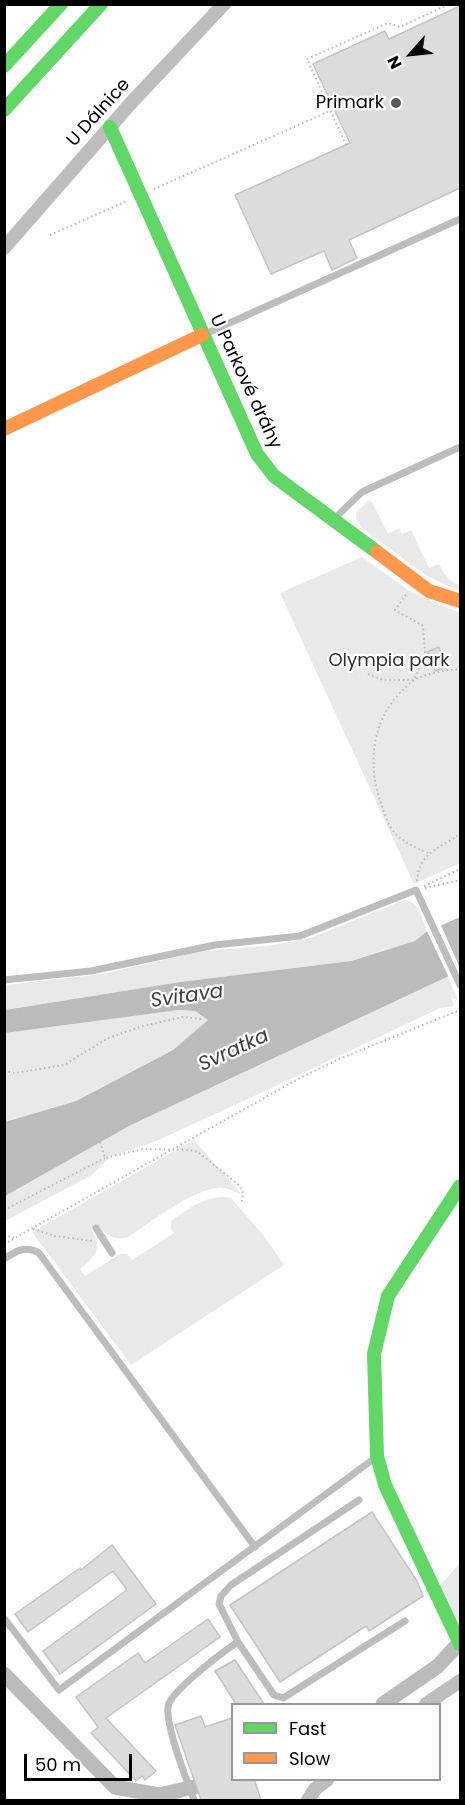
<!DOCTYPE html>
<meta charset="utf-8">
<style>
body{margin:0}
#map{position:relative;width:465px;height:1805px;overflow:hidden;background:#fff;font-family:Poppins,sans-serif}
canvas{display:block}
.frame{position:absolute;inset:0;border:6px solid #000;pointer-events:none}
.legend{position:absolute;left:231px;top:1703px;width:210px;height:78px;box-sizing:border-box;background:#fff;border:2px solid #999;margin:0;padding:8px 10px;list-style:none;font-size:18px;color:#000}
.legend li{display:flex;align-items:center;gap:12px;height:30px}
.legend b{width:30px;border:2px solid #999}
.north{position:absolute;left:381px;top:24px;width:60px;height:60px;-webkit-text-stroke:4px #fff;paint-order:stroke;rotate:243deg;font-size:16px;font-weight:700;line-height:24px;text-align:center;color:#000}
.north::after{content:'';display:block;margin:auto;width:21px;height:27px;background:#000;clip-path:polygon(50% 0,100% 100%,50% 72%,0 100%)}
.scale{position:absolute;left:24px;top:1754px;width:108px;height:27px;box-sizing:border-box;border:3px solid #000;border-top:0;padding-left:8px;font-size:18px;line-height:21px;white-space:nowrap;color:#000;-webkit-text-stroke:4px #fff;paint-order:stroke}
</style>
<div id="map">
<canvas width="465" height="1805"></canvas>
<div class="frame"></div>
<ul class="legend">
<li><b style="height:8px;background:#63d668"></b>Fast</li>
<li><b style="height:8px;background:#ff974d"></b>Slow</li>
</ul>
<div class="north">N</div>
<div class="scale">50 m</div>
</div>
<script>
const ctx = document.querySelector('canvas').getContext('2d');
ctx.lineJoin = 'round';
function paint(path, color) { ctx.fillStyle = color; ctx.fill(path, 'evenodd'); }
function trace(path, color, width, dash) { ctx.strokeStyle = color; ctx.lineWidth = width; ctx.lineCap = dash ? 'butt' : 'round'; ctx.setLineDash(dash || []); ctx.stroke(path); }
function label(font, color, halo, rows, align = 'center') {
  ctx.font = font + ' Poppins,sans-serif'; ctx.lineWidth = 4.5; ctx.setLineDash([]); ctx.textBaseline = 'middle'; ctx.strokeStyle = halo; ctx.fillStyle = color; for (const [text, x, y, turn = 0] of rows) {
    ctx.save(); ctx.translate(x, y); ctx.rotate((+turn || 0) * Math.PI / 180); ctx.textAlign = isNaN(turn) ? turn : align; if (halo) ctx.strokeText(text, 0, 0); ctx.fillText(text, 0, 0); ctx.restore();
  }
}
const green = new Path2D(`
 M368 501 372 502 388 534 399 528 402 534 411 530 429 568 439 564C445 575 448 582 460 585V592L427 576 364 530 356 518V513Z
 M362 557 411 592 460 613V863L414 884 280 593Z
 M404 900C419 901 421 916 426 928V932L415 941 351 961 180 982 5 1010V985L102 974 203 951 274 945 311 938Z
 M448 977 458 1000 451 997 454 1006 440 1008 263 1092 154 1142 110 1157 92 1175 5 1221 4 1196 129 1126Z
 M179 1010 194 1011 208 1020 173 1050 76 1101 5 1122V1033Z
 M194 1140 242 1195C234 1191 228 1188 220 1188 194 1188 149 1223 127 1238 112 1240 106 1235 97 1224L91 1228C102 1249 97 1255 80 1269L85 1276 120 1254H127L132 1260 174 1233 170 1228 172 1220C191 1208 208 1193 231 1198L264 1236 284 1265 131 1365 32 1232Z
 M460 1563V1628L436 1590Z`);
const water = new Path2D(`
 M460 917V971L129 1126 5 1196V1122L76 1101 173 1050 208 1020 195 1011 179 1010 5 1033V1010L180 982 351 961 415 941 426 932Z`);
const pier = new Path2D(`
 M440 923 460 968V975L450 980 426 929Z`);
const canal = new Path2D(`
 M4 1674 115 1787 159 1795 199 1786 232 1774
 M383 1704 438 1666 460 1642`);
const building = new Path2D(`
 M460 6V188L349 240 357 258 332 270 324 251 271 274 235 195 350 143 313 64 385 31 389 39Z
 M439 647 446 667 435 671 427 652Z
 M372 1512 417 1581 423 1596 369 1631 366 1626 280 1682 230 1605Z
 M112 1545 156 1604 60 1674 43 1651 127 1590 113 1571 28 1632 15 1614 80 1568 81 1570Z
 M208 1619 220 1637 106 1718 156 1771 145 1780 142 1776 136 1781 91 1733 98 1727 76 1697 138 1653 145 1663Z
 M235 1660 264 1704H236L215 1671Z
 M201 1716 205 1727 232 1718V1779H254L261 1800H201L175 1725Z`);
const path = new Path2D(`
 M346 145 307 59 388 23 400 27 449 4
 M154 189 330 111
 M50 235 127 201
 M368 674 383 680H414L425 653 423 626 395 610 407 593
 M428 853C415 847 402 842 393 831 388 825 385 814 382 806 367 767 371 721 402 691 406 687 411 682 416 679 429 673 446 670 460 669
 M417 881C419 852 439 849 460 834
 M424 886 460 869
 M425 888 460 880
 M4 1071 15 1073 64 1065 108 1038 143 1026 183 1017 202 1019
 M100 1142 105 1158 143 1149 190 1150 198 1152 240 1186 243 1193 242 1202
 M4 1210 105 1158
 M33 1229 55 1236 92 1241
 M4 1235 15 1238
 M4 1244 298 1079 339 1059 460 1010`);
const lane = new Path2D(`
 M203 335 460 219
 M335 518 362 492 460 447
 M4 980 91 971 215 945 300 936 416 890 460 985
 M96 1228 112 1253
 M4 1259C16 1251 25 1245 39 1253L255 1547
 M359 1500 231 1585 221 1596 219 1604 238 1642 274 1695 283 1698 405 1621
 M4 1618 59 1690 375 1458
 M194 1800C188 1783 162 1719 169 1703 177 1687 221 1653 238 1642`);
const street = new Path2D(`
 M4 248 130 104 224 4
 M426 1704 460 1681
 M308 1800 315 1789 327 1780`);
const fast = new Path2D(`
 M4 66 61 4
 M4 110 101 4
 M110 127 257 454 274 476 377 552
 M460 1186 388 1296 374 1354 377 1456 385 1485 460 1644`);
const slow = new Path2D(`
 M4 429 202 335
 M377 552 429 591 460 601`);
const markers = [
 [396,103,6,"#595959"]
];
const poiNames = [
 ["Primark",384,103]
];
const streetNames = [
 ["U Dálnice",99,113,-48],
 ["U Parkové dráhy",245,382,65]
];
const parkNames = [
 ["Olympia park",389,661]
];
const waterNames = [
 ["Svitava",187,997,-8],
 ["Svratka",234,1051,-25]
];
paint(green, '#e9e9e9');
paint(water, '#bbb');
paint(pier, '#fff');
trace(canal, '#bbb', 15);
paint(building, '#dcdcdc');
trace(building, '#c4c4c4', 1.5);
trace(path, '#b8b8b8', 2, [1.5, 3]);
trace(lane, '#bdbdbd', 7);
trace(street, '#bdbdbd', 14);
trace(fast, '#63d668', 14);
trace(slow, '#ff974d', 14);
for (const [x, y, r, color] of markers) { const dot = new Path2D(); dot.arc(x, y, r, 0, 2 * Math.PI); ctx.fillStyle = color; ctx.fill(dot); trace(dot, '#fff', 2); }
label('18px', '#000', '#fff', poiNames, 'right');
label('18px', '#000', '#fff', streetNames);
label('18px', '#2e2e2e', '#fff', parkNames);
label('italic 20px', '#3f3f3f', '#fff', waterNames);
</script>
